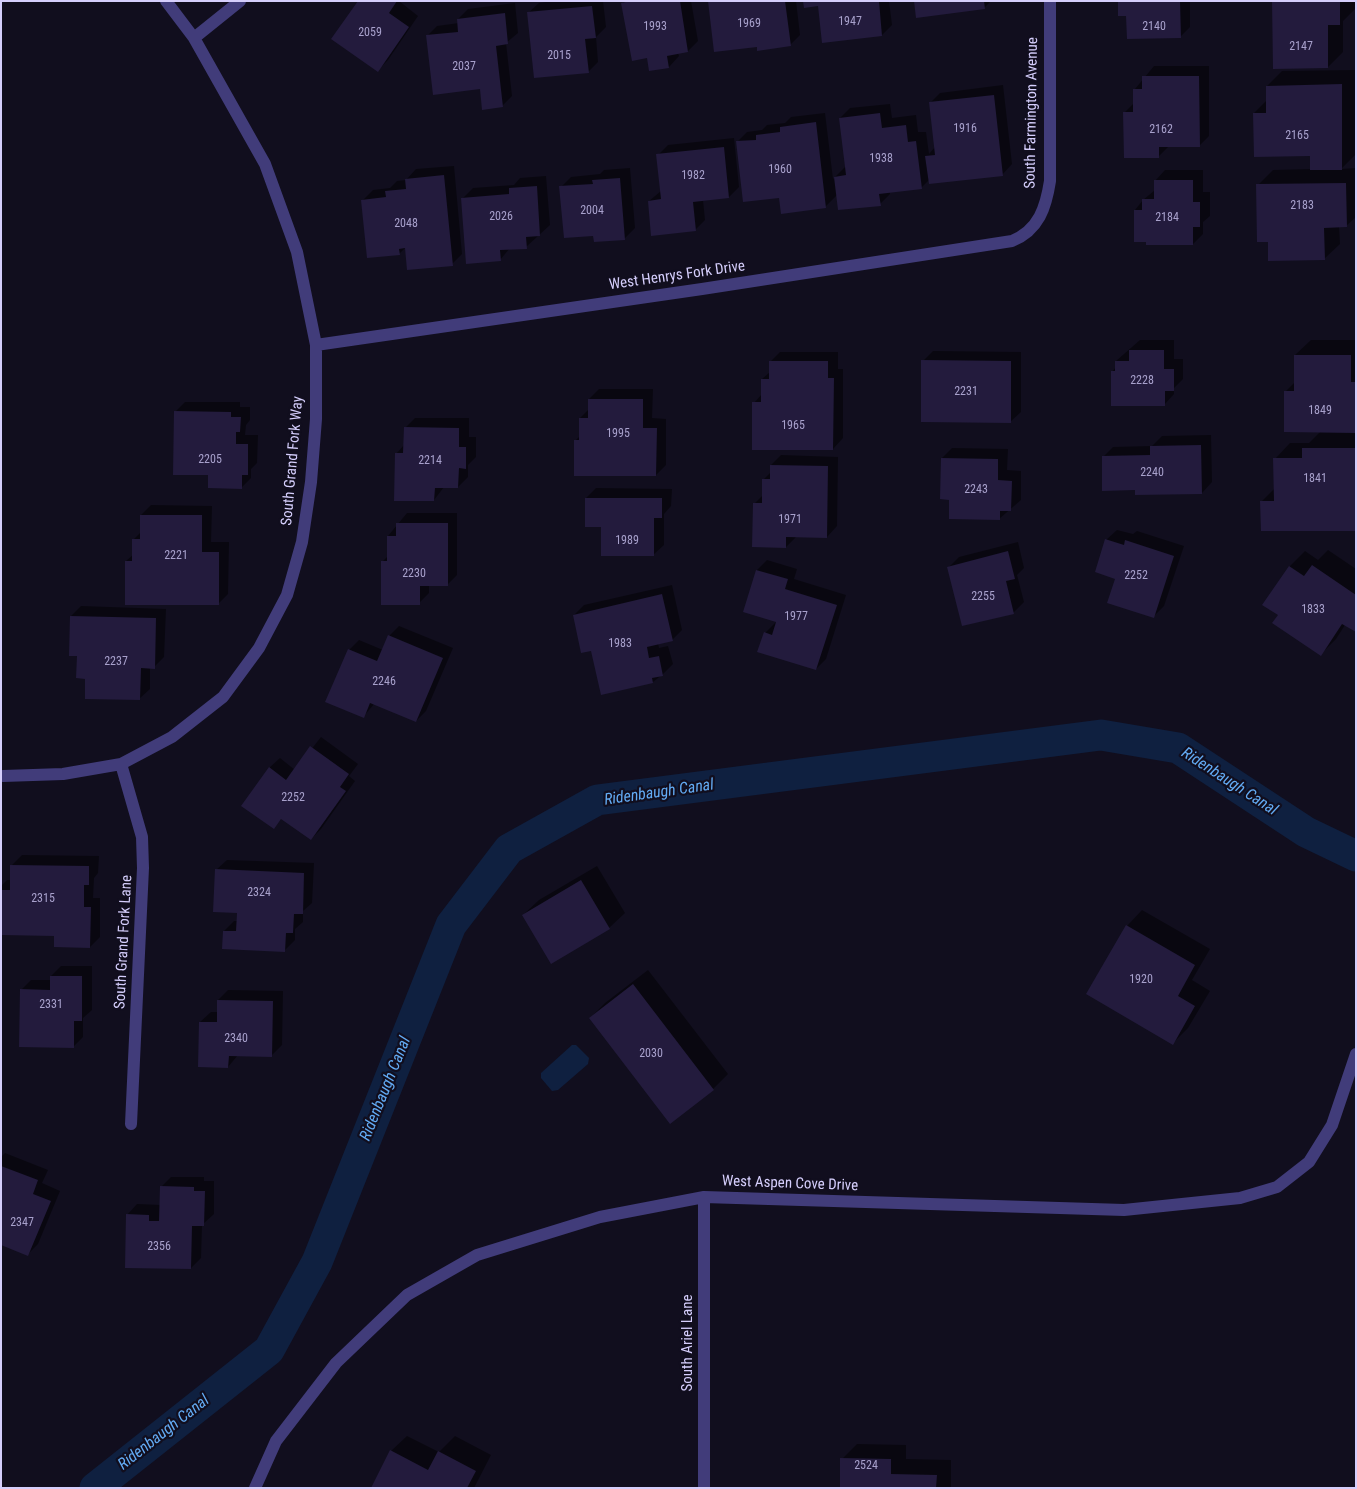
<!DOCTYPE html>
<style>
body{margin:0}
#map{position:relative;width:1357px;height:1489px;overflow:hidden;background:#110e1e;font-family:"Roboto Condensed",sans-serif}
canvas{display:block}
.frame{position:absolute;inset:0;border:2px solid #d5cefc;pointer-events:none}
</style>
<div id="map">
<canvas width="1357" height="1489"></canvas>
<div class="frame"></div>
</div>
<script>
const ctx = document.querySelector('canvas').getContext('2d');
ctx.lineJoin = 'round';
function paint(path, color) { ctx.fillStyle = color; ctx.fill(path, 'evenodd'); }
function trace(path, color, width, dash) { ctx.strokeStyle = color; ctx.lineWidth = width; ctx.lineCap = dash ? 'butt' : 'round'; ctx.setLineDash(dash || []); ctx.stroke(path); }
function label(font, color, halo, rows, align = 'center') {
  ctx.font = font + ' "Roboto Condensed",sans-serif'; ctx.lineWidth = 4.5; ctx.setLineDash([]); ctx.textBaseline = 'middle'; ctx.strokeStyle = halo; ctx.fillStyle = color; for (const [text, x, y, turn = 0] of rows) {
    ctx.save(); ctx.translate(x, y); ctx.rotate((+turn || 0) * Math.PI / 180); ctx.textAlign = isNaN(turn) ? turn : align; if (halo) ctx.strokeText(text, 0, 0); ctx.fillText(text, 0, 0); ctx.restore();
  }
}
const water = new Path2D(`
 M572 1045H576L589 1058 588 1064 558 1090 552 1091 541 1078V1073Z`);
const shadow = new Path2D(`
 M359 1H399L418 16 388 60 378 70Z
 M553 1H603L606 27 596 37 598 62 588 72 528 13 539 3Z
 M624 1H691L698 41 688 51 678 53 679 56 669 67 648 57 623 3Z
 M709 1H796L800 35 790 45H758Z
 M804 1H889L892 25 882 35 819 5Z
 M915 1H991L984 8Z
 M1119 1H1190V27L1180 37 1128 15Z
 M1274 1H1355V9L1343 21V52L1328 67Z
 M515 3 518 33 506 43 512 96 502 106 427 36 437 26 459 23 458 19 468 9Z
 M1154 66H1209V136L1199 146H1169L1159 156 1124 113 1135 102V89Z
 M1356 70V154L1341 169 1356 168V217L1346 226H1339L1340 244 1324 259 1269 241 1258 185 1273 170 1312 169 1311 155 1254 113 1267 100V86L1282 71Z
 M1003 85 1012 164 1002 175 929 180 921 188 890 191V194L880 204 837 195 825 207 780 196 737 142 747 132 762 130 767 125 785 123 791 117 825 113 833 179 846 166 840 118 850 108 890 104 892 118 916 115 918 132H926L929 154 935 147 930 103 940 93Z
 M734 138 739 187 729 197 703 200 705 220 695 230 649 201 661 191 658 155 668 145Z
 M454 166 462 254 452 264 406 247 399 254 363 200 373 190 390 188 397 181 406 180 416 169Z
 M630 168 635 228 625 238 594 234 561 187 571 177 600 174 604 170Z
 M1165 170H1203V192H1210V216L1203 222V234L1193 244 1135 210 1143 200 1155 190V181Z
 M546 176 550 225 526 247 510 248 500 260 463 198 473 188 514 185 520 178Z
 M1140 340H1174V359H1183V379L1174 388V394L1164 405 1112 372 1116 367V361Z
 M1311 340H1356V530L1262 501 1275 488V459L1290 443H1309L1321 431 1286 391 1295 382V355Z
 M933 351 1021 352V412L1010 422 923 361Z
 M780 352H838V369H843V438L833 449 754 403 762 394V379L770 372V362Z
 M599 389H653L652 418 666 419V465L656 475 576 440 580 436V418L589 409V399Z
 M185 402H240V407H250V420L246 425 245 435H258L257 463 251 469V478L241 488 209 474 175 412Z
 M415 418H469V437H476V457L468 465V477L458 487H444L434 500 396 454 404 445 405 428Z
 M1211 435 1212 482 1202 493 1136 489 1103 457 1113 447 1152 446 1162 436Z
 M952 448 1008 449 1007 470 1021 471V500L999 519 950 498 942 458Z
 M781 455 838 457 837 526 827 537 797 536 786 547 754 504 763 495 764 479 771 472V465Z
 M596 488 672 489 671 506 664 514V545L653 555 602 525 586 498Z
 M151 505 212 506 211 542H229L228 594 218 604 126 561 134 554V539L141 532V515Z
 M407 513H457V575L447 585H429V593L419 603 382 562 388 556V536Z
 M1117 530 1133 534 1137 531 1184 546 1164 606 1154 616 1117 578 1106 540Z
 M1018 542 1024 568 1017 575 1024 602 1014 612 963 625 949 567 959 557Z
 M1328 550 1356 569V630L1345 625 1336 639 1321 654 1279 615 1264 604 1290 566 1305 551 1318 560Z
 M767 560 797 569 794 579 846 595 826 659 816 669 765 633 777 621 744 611 757 570Z
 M672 585 682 630 672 640 658 643 659 648 668 646 673 664 663 674 653 682 592 649 574 615 584 605Z
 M81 606 166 609 164 657 154 667H150V689L139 699 87 677 71 616Z
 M399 626 453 648 426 711 416 721 375 703 363 717 349 650 359 640 383 650 389 636Z
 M321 737 358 764 349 776 355 781 321 829 311 839 282 818 274 827 269 768 280 758 295 770Z
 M22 855 99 856 98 873 94 878 93 898H100V937L90 947 55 935 1 934V886L7 880H11L12 865Z
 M227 860 314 863 312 903 303 911V922L295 929V940L285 950 224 931 234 921H237L238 912 216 870Z
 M597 866 625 913 609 928 523 915 539 900Z
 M1142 910 1210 949 1192 980 1210 991 1188 1028 1173 1043 1088 994 1127 926Z
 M61 966H92V1010L83 1018V1037L73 1047 21 990 31 980H51V976Z
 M648 970 728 1074 713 1089 590 1018 605 1003Z
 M228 990 283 991 282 1045 272 1055H238L228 1067 200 1022 211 1012H218V1000Z
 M5 1153 48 1170 42 1183 60 1191 38 1244 28 1254 1 1243V1157Z
 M171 1177H204V1181H214V1214L202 1225 201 1258 191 1268 127 1215 137 1204 161 1205V1187Z
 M407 1436 439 1452 455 1436 491 1455 474 1488H372L391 1451Z
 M857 1444 906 1445V1459L951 1460V1488H841L842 1459Z`);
const canal = new Path2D(`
 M95 1488 269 1350 317 1262 451 925 509 849 597 800 1101 735 1178 748 1306 832 1356 856`);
const building = new Path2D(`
 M358 1H397L389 13 409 27 378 72 331 39Z
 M630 1H680L688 52 667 56 669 68 649 71 647 58 632 61 621 3Z
 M708 1H785L791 46 757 51V47L714 52Z
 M803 1H879L882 36 822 43 818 6 804 8Z
 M914 1H984L985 9 916 18Z
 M1118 1H1180L1181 38 1127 39 1126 16H1118Z
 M1272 1H1340V25H1328V68L1273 69Z
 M592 6 596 38 585 39 589 73 534 78 527 12Z
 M505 13 508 44 496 46 503 107 482 110 480 89 433 95 426 35 458 32 457 19Z
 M1142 76H1199L1200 147H1159V158H1124L1123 112H1133V89H1142Z
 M1342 84V170H1310V156L1254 157 1253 113H1266V86Z
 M994 95 1003 176 929 184 925 156 935 155 929 102Z
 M880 113 882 128 906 125 908 142 916 141 922 189 879 194 881 206 838 210 834 177 846 175 839 118Z
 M816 122 826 208 781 214 779 198 743 202 736 141 756 140V135L780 132V127Z
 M724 147 729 198 693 202 696 231 651 236 648 201 661 199 656 154Z
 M444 175 453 266 407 270 405 248 399 249 400 255 367 258 361 200 386 197 385 191 406 189 405 179Z
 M620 178 625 240 594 242 593 236 564 238 559 186 593 184 592 180Z
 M1154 180H1193V202H1200V227H1193V245H1146V242H1134V210H1142V199H1154Z
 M1346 183 1347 227 1324 228 1325 260 1268 261V242H1257L1256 184Z
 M537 186 540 236 526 237 527 249 500 250 501 261 466 264 461 198 509 194V188Z
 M1129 350H1164V369H1174V391H1165V406H1111V371H1115V361H1129Z
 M1294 355H1351V382H1356V433L1284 432V391H1294Z
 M921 360 1011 361V423L921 422Z
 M769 361H828V378H834L833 450H752V402H761V379H769Z
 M588 399H643V428H657L656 476H574V440H579V418H588Z
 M174 411 231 412V417H241L240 432H236V444H248V475H242V489L208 488V475H173Z
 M404 427 459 428V447H466V469L459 468 458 488H435L434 501H394L395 453H403Z
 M1201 445 1202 494 1135 495V490L1102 491V456L1150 455V446Z
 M1302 448H1356V531H1261L1260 501H1274L1273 458H1302Z
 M941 458 998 459V480L1012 481 1011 511H1000V520L949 519V500L940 499Z
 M770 465 828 466 827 538 786 537V548L752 547 753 503H762V479H770Z
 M585 498H662V518H654V556H601V527H585Z
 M140 515H202V552H219V605H125V561H132V539H140Z
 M396 523H448V586H420V605H381V561H387V536H396Z
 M1105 539 1124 545 1125 540 1174 556 1154 618 1107 603 1115 579 1095 572Z
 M1008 551 1015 579 1006 581 1014 614 962 626 947 567Z
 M1312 565 1356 595V632L1342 624 1321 656 1272 623 1278 615 1262 605 1289 566 1304 576Z
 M756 570 788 579 785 589 837 605 816 670 757 652 764 632 772 635 776 622 743 612Z
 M662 594 673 641 647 647 649 658 659 656 663 676 652 678 653 683 601 695 591 651 581 653 573 615Z
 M70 616 156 618 155 669 141 668 140 700 85 699V679L76 678 77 656H69Z
 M388 635 443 658 416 722 370 703 364 718 325 702 348 649 377 661Z
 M310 746 349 774 340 787 346 791 311 840 281 819 274 829 241 806 269 767 286 780Z
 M10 865 89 866V885H84V907H91L90 948 54 947V936L1 935V890H10Z
 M215 869 304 873 303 914H294L293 933H286L285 952 222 949 223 931H236L237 913 213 912Z
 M581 880 610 929 551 964 522 915Z
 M1126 925 1195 965 1178 996 1195 1006 1173 1045 1086 994Z
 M50 976H82V1021H74V1048L19 1047 20 989 50 990Z
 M633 984 714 1090 670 1124 589 1018Z
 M217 1000 273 1001 272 1057 229 1056 228 1068 198 1067 199 1022H217Z
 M1 1166 38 1180 33 1194 51 1201 28 1256 1 1245Z
 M160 1186 194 1187V1191H205L204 1226H192L191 1269 125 1268 126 1214 149 1215V1221H159Z
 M390 1450 428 1470 438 1451 476 1471 467 1488H371Z
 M840 1458 891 1459V1474L937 1475 936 1488H840Z`);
const minor = new Path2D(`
 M194 38 240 1
 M316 345 702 289 1012 241C1039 230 1046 207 1050 181V1
 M121 764 142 837 143 868 131 1124
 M3 776 63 774 121 764 172 737 223 697 259 648 287 595 302 542 311 482 316 419V345L297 252 265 164 194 38 166 1
 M255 1488 276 1441 336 1363 407 1295 477 1255 600 1217 704 1197 1124 1210 1240 1198 1277 1187 1309 1162 1332 1125 1356 1054
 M704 1488V1197`);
const numberNames = [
 ["1947",850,22],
 ["1969",749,24],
 ["1993",655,27],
 ["2140",1154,27],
 ["2059",370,33],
 ["2147",1301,47],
 ["2015",559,56],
 ["2037",464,67],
 ["1916",965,129],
 ["2162",1161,130],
 ["2165",1297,136],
 ["1938",881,159],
 ["1960",780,170],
 ["1982",693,176],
 ["2183",1302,206],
 ["2004",592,211],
 ["2026",501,217],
 ["2184",1167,218],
 ["2048",406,224],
 ["2228",1142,381],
 ["2231",966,392],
 ["1849",1320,411],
 ["1965",793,426],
 ["1995",618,434],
 ["2205",210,460],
 ["2214",430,461],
 ["2240",1152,473],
 ["1841",1315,479],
 ["2243",976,490],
 ["1971",790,520],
 ["1989",627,541],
 ["2221",176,556],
 ["2230",414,574],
 ["2252",1136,576],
 ["2255",983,597],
 ["1833",1313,610],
 ["1977",796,617],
 ["1983",620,644],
 ["2237",116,662],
 ["2246",384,682],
 ["2252",293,798],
 ["2324",259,893],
 ["2315",43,899],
 ["1920",1141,980],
 ["2331",51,1005],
 ["2340",236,1039],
 ["2030",651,1054],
 ["2347",22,1223],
 ["2356",159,1247],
 ["2524",866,1466]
];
const streetNames = [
 ["South Farmington Avenue",1032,113,-89],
 ["West Henrys Fork Drive",677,276,-8],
 ["South Grand Fork Way",293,461,-85],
 ["South Grand Fork Lane",124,942,-87],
 ["West Aspen Cove Drive",790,1184,2],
 ["South Ariel Lane",688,1343,-90]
];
const waterNames = [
 ["Ridenbaugh Canal",1229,782,33],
 ["Ridenbaugh Canal",659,793,-8],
 ["Ridenbaugh Canal",386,1089,-68],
 ["Ridenbaugh Canal",164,1433,-38]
];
paint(water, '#0f2040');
paint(shadow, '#0007');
trace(canal, '#0f2040', 31);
paint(building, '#231b3d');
trace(minor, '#413c7a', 12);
label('12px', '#a8a1cc', null, numberNames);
label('15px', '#d5cefc', '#110e1e', streetNames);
label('italic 16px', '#63abf4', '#110e1e', waterNames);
</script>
